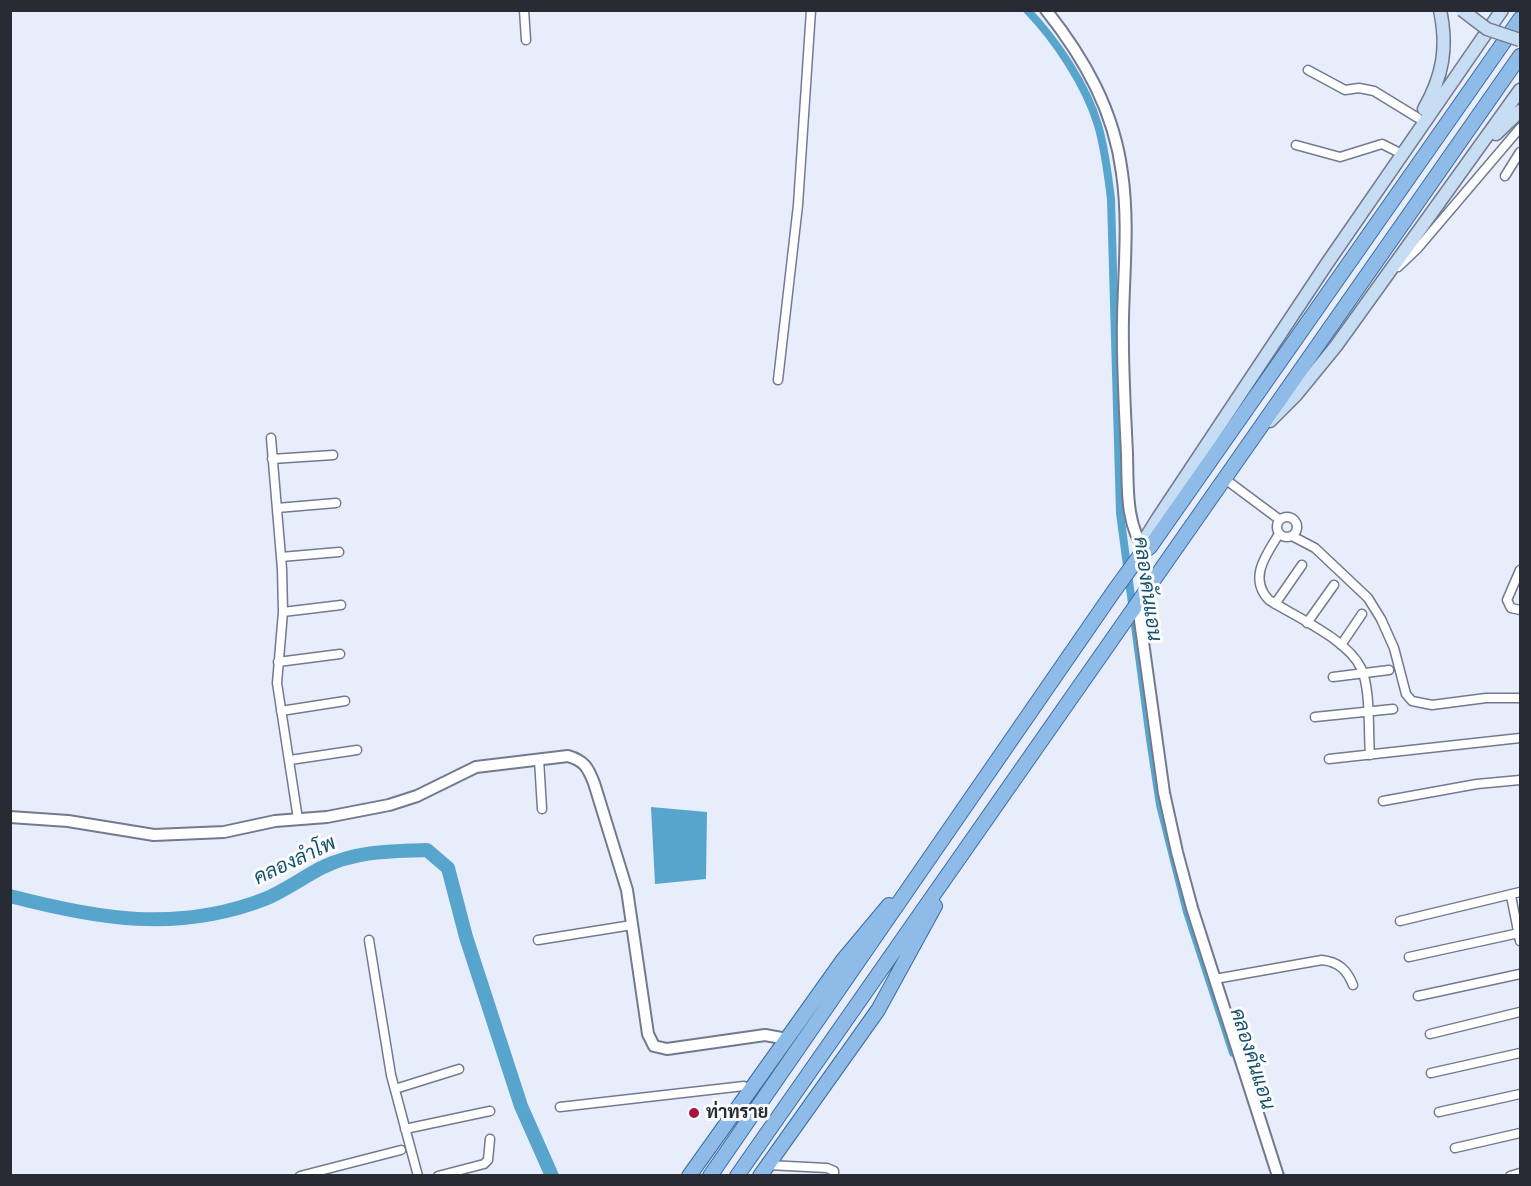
<!DOCTYPE html>
<meta charset="utf-8">
<style>
body{margin:0}
#map{position:relative;width:1531px;height:1186px;overflow:hidden;background:#e8edfc;font-family:Helvetica,sans-serif}
canvas{display:block}
.frame{position:absolute;inset:0;border:12px solid #282b34;pointer-events:none}
</style>
<div id="map">
<canvas width="1531" height="1186"></canvas>
<div class="frame"></div>
</div>
<script>
const ctx = document.querySelector('canvas').getContext('2d');
ctx.lineJoin = 'round';
function paint(path, color) { ctx.fillStyle = color; ctx.fill(path, 'evenodd'); }
function trace(path, color, width, dash) { ctx.strokeStyle = color; ctx.lineWidth = width; ctx.lineCap = dash ? 'butt' : 'round'; ctx.setLineDash(dash || []); ctx.stroke(path); }
function label(font, color, halo, rows, align = 'center') {
  ctx.font = font + ' Helvetica,Sarabun,sans-serif'; ctx.lineWidth = 6; ctx.setLineDash([]); ctx.textBaseline = 'middle'; ctx.strokeStyle = halo; ctx.fillStyle = color; for (const [text, x, y, turn = 0] of rows) {
    ctx.save(); ctx.translate(x, y); ctx.rotate((+turn || 0) * Math.PI / 180); ctx.textAlign = isNaN(turn) ? turn : align; if (halo) ctx.strokeText(text, 0, 0); ctx.fillText(text, 0, 0); ctx.restore();
  }
}
const water = new Path2D(`
 M651 807 707 812 706 879 655 884Z`);
const canal = new Path2D(`
 M1027 10C1056 40 1086 85 1098 125 1105 149 1108 174 1111 199L1120 513 1150 739 1160 805 1187 912 1233 1053`);
const river = new Path2D(`
 M10 896C98 919 177 933 265 899 284 891 302 878 321 868 355 851 389 851 427 850L448 868 466 937 521 1106 552 1176`);
const minor = new Path2D(`
 M524 10 526 40
 M1308 70 1345 90 1359 88 1374 91 1418 118
 M1296 145 1340 157 1382 144 1398 152
 M1505 176 1520 152
 M1398 267 1418 248 1520 128
 M778 380 798 205 811 10
 M271 438 282 569 283 612 277 683 298 819
 M272 459 333 455
 M1225 479 1280 520
 M277 508 336 503
 M1277 527a10 10 0 1 1 20 0a10 10 0 1 1-20 0Z
 M1279 534C1266 555 1248 578 1269 600 1296 617 1347 639 1361 668 1371 689 1368 731 1370 755
 M1292 536 1315 548 1368 598 1381 619 1394 648 1406 694 1412 701 1432 705 1486 698H1520
 M281 557 339 552
 M1520 570 1507 600 1511 608 1520 610
 M1275 604 1302 565
 M283 612 341 605
 M1307 623 1334 585
 M1341 645 1362 614
 M278 662 340 654
 M1333 677 1389 670
 M281 711 345 701
 M1315 717 1393 709
 M539 759 542 809
 M1329 759 1520 738
 M290 760 357 750
 M1383 801 1477 784 1520 780
 M1511 896 1520 941
 M1400 921 1520 892
 M369 940 391 1075 418 1176
 M538 940 632 925
 M1409 957 1519 933
 M1215 979 1322 960C1339 962 1347 970 1353 985
 M1418 996 1520 974
 M1430 1034 1520 1012
 M1431 1073 1520 1053
 M395 1089 459 1069
 M560 1107 744 1086 750 1090
 M1439 1112 1520 1094
 M405 1129 490 1111
 M1455 1148 1520 1133
 M768 1165 827 1168 834 1171V1176
 M300 1176 401 1150
 M438 1176 484 1164 488 1160 490 1139
 M1510 1176 1520 1173`);
const tertiary = new Path2D(`
 M1046 10C1085 59 1114 111 1122 173 1129 221 1124 270 1123 318 1122 363 1125 409 1127 454 1128 485 1125 526 1146 551
 M1138 606 1164 793 1177 852 1192 908 1278 1176
 M10 817 68 821 154 835 224 832 275 821 327 817 389 805 417 796 476 767 568 756C585 761 588 768 594 783L627 890 648 1034 654 1046 667 1049 765 1035 787 1039`);
const secondary = new Path2D(`
 M1424 109C1443 76 1448 47 1440 10
 M1496 134 1520 111
 M1270 421 1296 395 1336 346 1520 90
 M1141 554 1145 539 1158 518 1328 262 1502 10`);
const primary = new Path2D(`
 M689 1176 843 960 889 905
 M710 1176 1114 591 1141 554 1150 547 1520 19
 M737 1176 1520 56
 M760 1176 878 1010 935 906`);
const secondaryBridge = new Path2D(`
 M1462 10 1487 29 1520 40`);
const markers = [
 [694,1113,6,"#a91448"]
];
const poiNames = [
 ["ท่าทราย",706,1113]
];
const waterNames = [
 ["คลองคันแอน",1147,589,82],
 ["คลองลำโพ",295,861,-25],
 ["คลองคันแอน",1252,1059,72]
];
paint(water, '#57a5cd');
trace(canal, '#57a5cd', 8);
trace(river, '#57a5cd', 14);
trace(minor, '#737a8f', 11);
trace(tertiary, '#737a8f', 14);
trace(secondary, '#737a8f', 15);
trace(primary, '#3a6ba1', 16);
trace(minor, '#fff', 8);
trace(tertiary, '#fff', 10);
trace(secondary, '#c7ddf4', 12);
trace(primary, '#8fbbe9', 14);
trace(secondaryBridge, '#737a8f', 15, []);
trace(secondaryBridge, '#c7ddf4', 12);
for (const [x, y, r, color] of markers) { const dot = new Path2D(); dot.arc(x, y, r, 0, 2 * Math.PI); ctx.fillStyle = color; ctx.fill(dot); trace(dot, '#fbfbfb', 2); }
label('bold 18px', '#282b34', '#fbfbfb', poiNames, 'left');
label('italic 20px', '#13516e', '#fbfbfb', waterNames);
</script>
